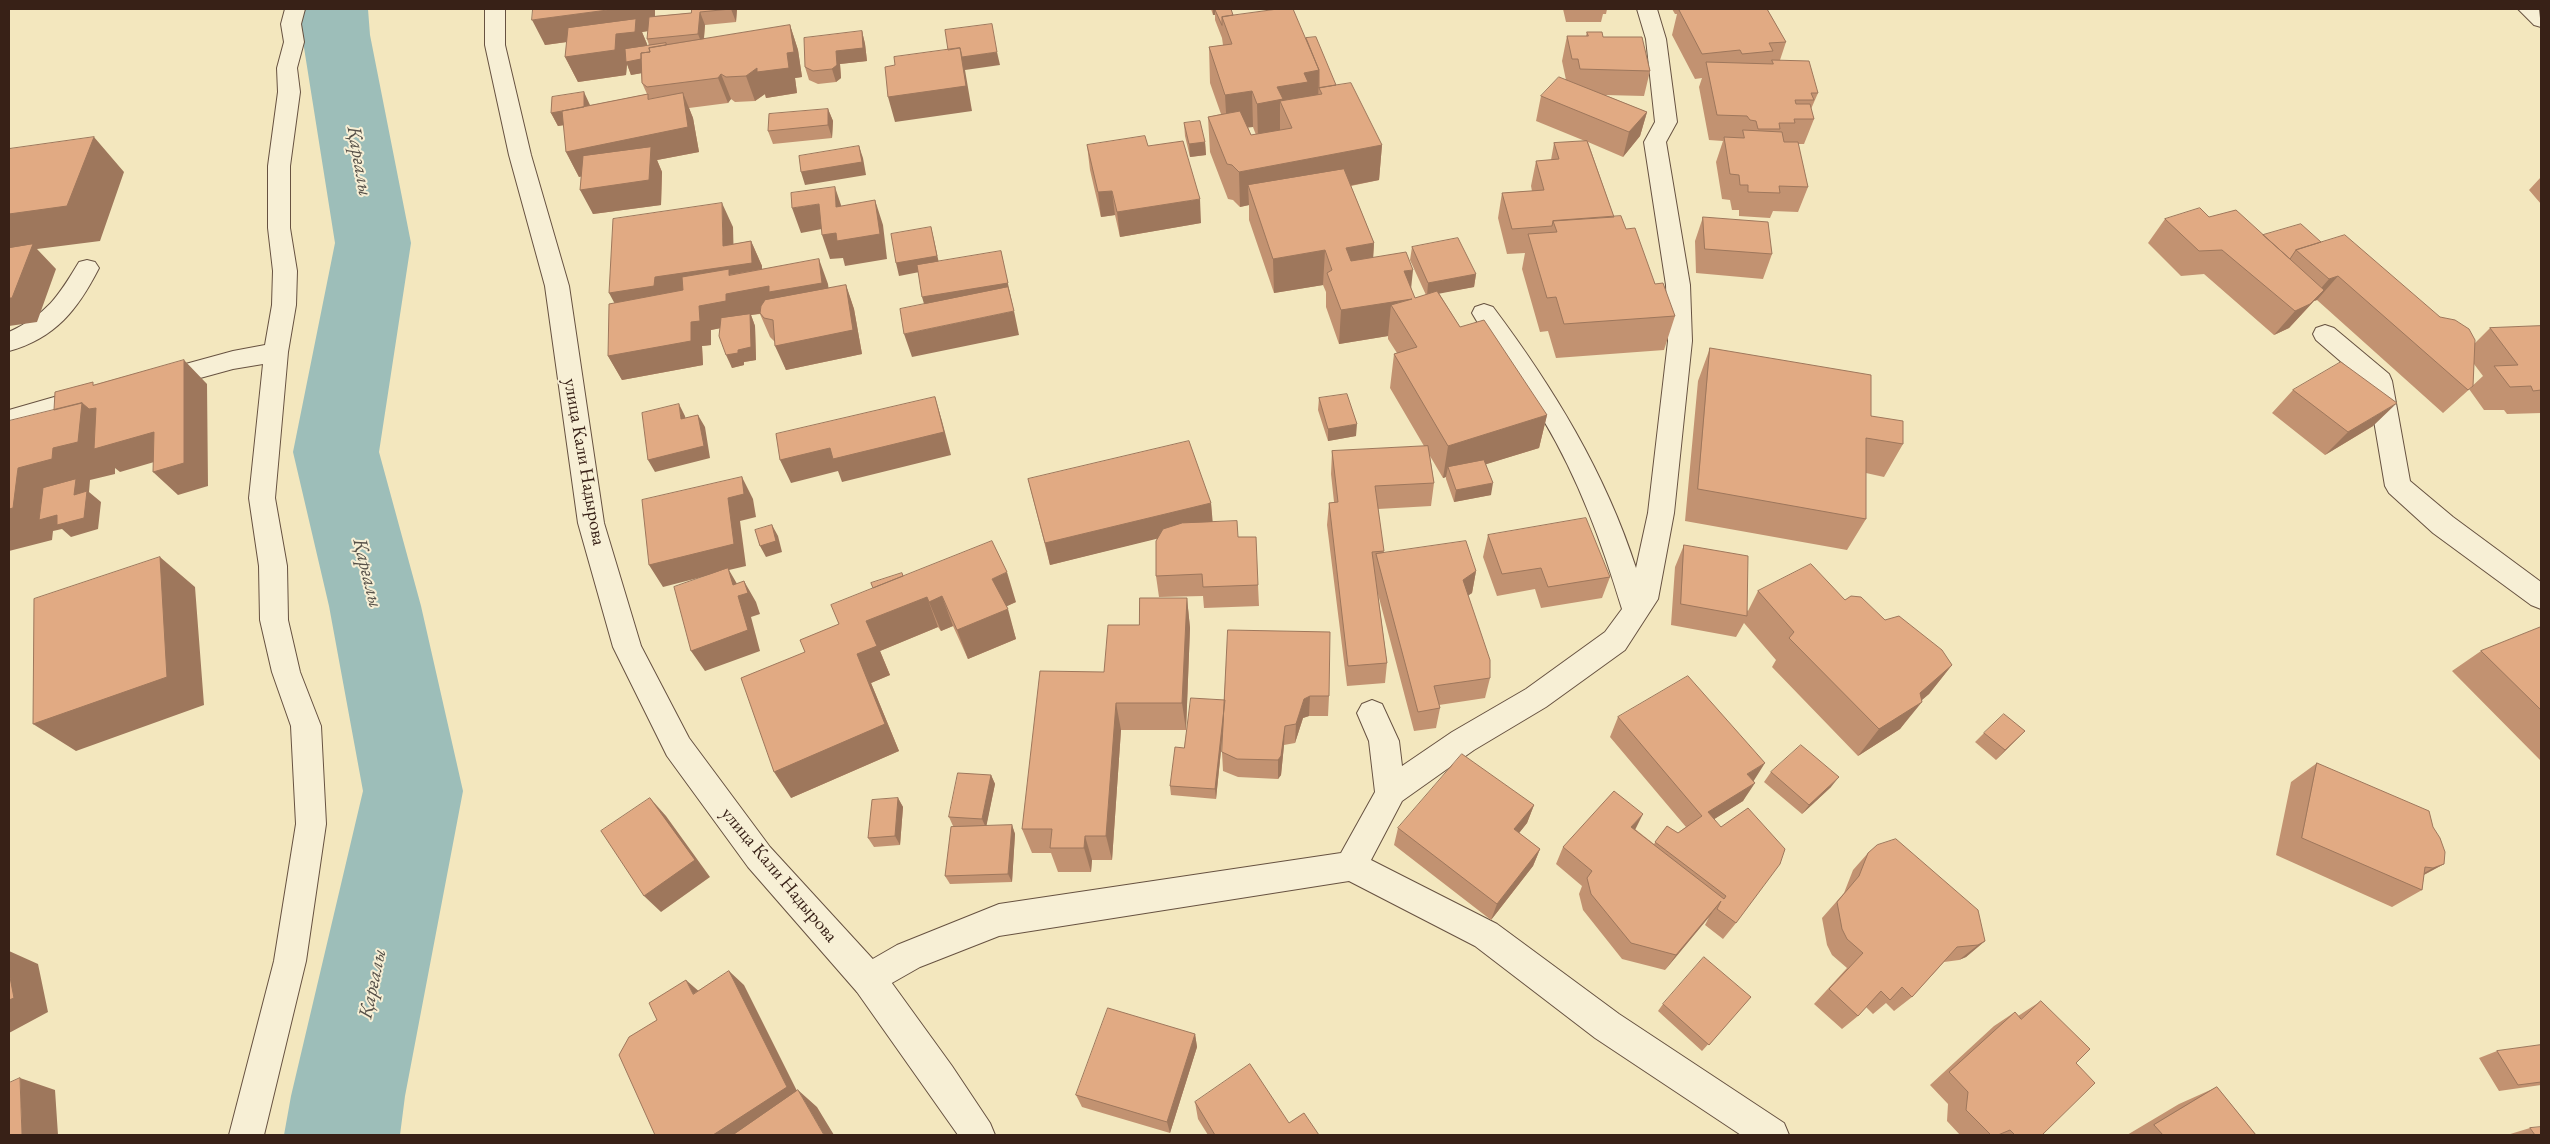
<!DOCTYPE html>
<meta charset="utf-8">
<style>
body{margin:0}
#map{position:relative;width:2550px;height:1144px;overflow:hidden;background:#f3e7be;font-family:"EB Garamond",serif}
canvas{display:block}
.frame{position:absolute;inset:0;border:10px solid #382117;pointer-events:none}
</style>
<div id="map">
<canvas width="2550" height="1144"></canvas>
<div class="frame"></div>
</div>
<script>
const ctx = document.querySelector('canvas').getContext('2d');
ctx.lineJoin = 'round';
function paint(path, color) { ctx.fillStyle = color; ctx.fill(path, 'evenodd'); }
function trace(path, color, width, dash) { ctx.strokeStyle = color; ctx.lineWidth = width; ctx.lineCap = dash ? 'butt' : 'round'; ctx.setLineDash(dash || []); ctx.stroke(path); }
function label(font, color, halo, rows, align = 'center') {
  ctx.font = font + ' "EB Garamond",serif'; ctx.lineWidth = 4; ctx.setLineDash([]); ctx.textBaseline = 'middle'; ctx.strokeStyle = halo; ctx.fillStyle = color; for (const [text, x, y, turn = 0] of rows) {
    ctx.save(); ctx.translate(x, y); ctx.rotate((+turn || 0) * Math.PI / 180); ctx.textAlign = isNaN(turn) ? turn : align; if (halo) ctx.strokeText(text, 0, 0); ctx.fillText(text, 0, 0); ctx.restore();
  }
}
const river = new Path2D(`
 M302 9H368L370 35 411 243 379 452 421 606 463 791 405 1096 400 1135H284L291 1096 363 791 329 606 293 452 335 243 302 35Z`);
const minor = new Path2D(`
 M285 9H305L301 24 304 42 297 68 300 92 290 166V228L297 271 296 305 288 352 275 498 287 566 288 620 300 672 321 726 326 824 306 961 264 1135H229L274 961 296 824 291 726 272 672 260 620 259 566 249 498 263 364 233 369 160 389 151 387 148 380 151 373 160 371 233 351 265 345 272 305 273 271 268 228V166L278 92 277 68 284 42 281 24Z
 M1637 9H1657L1666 39 1677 122 1666 142 1690 285 1692 341 1674 513 1658 599 1625 650 1546 707 1474 750 1402 801 1371 860 1497 924 1619 1014 1784 1123 1789 1135H1741L1595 1038 1475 946 1349 881 999 936 920 967 869 996 857 992 853 980 857 968 897 945 999 904 1341 853 1375 792 1369 741 1357 713 1362 704 1372 700 1382 704 1399 741 1402 766 1452 732 1526 689 1605 632 1622 609C1602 543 1579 480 1544 421 1522 384 1493 350 1472 313L1475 307 1484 304 1493 307C1553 387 1605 472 1636 568L1648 513 1668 341 1666 285 1644 142 1655 122 1646 39Z
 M2518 9H2539L2541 27 2534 25Z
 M87 260 95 262 99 268C78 309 56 338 9 351V332C47 314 58 297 79 262Z
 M2325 325 2334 328 2389 374 2392 381 2410 481 2453 517 2541 582V609L2531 605 2433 533 2389 493 2385 486 2368 385 2316 340 2313 334 2316 328Z
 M89 387 98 390 102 397 98 404 9 430V410Z`);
const tertiary = new Path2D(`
 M485 9H505V45L531 155 569 286 604 523 641 646 689 738 770 847 881 968 952 1066 990 1123 995 1135H958L857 992 748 867 667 756 613 647 578 523 545 286 509 155 485 45Z`);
const wall = new Path2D(`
 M533 9H655V16L691 13 692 9H737L736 22 705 25 704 39 790 25 798 50 802 77 795 78 797 93 766 98 765 94 755 101 735 102 731 99 728 103 689 108 693 118 699 152 657 160 662 172 661 205 593 214 581 176 579 177 566 152 564 125 558 126 551 113 647 94 642 83 641 73 631 75 627 64 626 75 578 82 565 57 567 42 545 45ZM648 31 647 39 649 45 647 46V44L642 32Z
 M1211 9H1231L1233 15 1306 38 1336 85 1382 145 1379 180 1351 186 1374 243 1373 257 1411 288 1415 298 1426 295 1410 260 1412 247 1476 274 1474 287 1439 293 1460 327 1547 415 1539 448 1486 464 1491 495 1454 502 1446 479V477L1443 478 1430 456 1434 483 1431 506 1378 509 1384 553 1476 571 1472 593 1468 595 1490 678 1485 698 1439 705 1440 708 1436 728 1414 731 1378 594 1387 663 1385 683 1347 686 1327 525 1329 503 1334 502 1331 474 1332 451 1424 446 1390 388 1394 354 1397 353 1388 339V336L1339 344 1326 307V292L1323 285 1274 293 1249 220V205L1240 207 1233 200 1228 199 1210 152 1208 117 1221 114 1210 83 1209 47 1223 45 1222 38 1215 20V15H1213ZM1248 127H1253L1256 135H1251Z
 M1563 9H1607L1606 14H1603L1601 22H1566Z
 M1672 9H1767L1786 42 1780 60 1818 93 1811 109 1814 119 1804 144H1798L1808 187 1798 212 1773 211 1770 218 1739 216V210H1732L1730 200 1722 199 1716 162 1723 141 1709 140 1699 87 1702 78 1695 79 1672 35 1677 14H1675Z
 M862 31 865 44 867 61 840 64 841 78 836 82 818 84 809 80 805 67Z
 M1587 32 1603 37 1650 71 1644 96 1605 95 1647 112 1640 136 1623 157 1588 142 1614 217 1626 229 1655 284 1675 316 1664 350 1556 358 1548 331 1540 332 1522 269 1525 253 1507 254 1498 218 1502 193 1532 191 1531 186 1536 161 1551 160 1554 143 1585 141 1536 121 1541 96 1566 80 1562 61 1567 36H1586Z
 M828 109 833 121 832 138 773 144 768 131Z
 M1184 123 1205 142 1206 155 1190 157 1185 136Z
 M1087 145 1148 146 1201 223 1120 237 1115 215 1101 217 1090 170Z
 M2541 177V204L2529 190Z
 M1703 217 1772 254 1763 279 1696 273 1695 241Z
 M2209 217 2263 235 2321 242 2440 317 2475 343 2490 328 2541 326V413L2507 414 2504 410H2484L2469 389 2483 376 2474 364 2473 386 2443 413 2317 300 2314 301 2289 328 2274 335 2204 274 2181 276 2148 243 2165 219Z
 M733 227V244L751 241 762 266V269L828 284V288L846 285 854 309 862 354 786 370 775 342 770 337 760 314 751 315 755 326 756 360 744 362V365L732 368 720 328 711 330V345L702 346 703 365 622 380 608 356Z
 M1710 348 1871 416 1903 444 1884 477 1866 473V519L1847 550 1685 521 1698 381Z
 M2293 390 2373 426 2325 455 2272 413Z
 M1319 398 1356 436 1328 441 1318 410Z
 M1028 479 1211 503 1212 522 1238 537 1258 585 1259 606 1204 608 1203 596 1159 597 1156 576 1157 538 1050 565Z
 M1488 535 1610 577 1602 598 1541 608 1535 589 1497 596 1483 557Z
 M1684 545 1748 611 1758 591 1845 600 1885 620 1952 665 1929 694 1921 700 1900 729 1858 756 1772 667 1776 660 1744 623 1736 637 1671 625 1675 567Z
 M903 576 1016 602 1006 606 1016 639 968 659 953 626 941 631 938 627 880 651 890 675 871 683 899 751 791 798 805 652Z
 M1187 598 1190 628 1186 730H1121L1112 860H1092L1091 872H1058L1051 853H1032L1022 829 1139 625Z
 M2541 627V761L2452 671 2481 651Z
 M1228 630 1329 696 1328 716H1309L1303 718 1295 743 1284 745 1281 775 1278 779 1238 777 1223 771 1222 752 1223 732 1216 799 1171 795 1170 786 1184 748 1224 700Z
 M1618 717 1753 781 1743 801 1714 819 1736 923 1723 939 1705 925 1709 917 1665 970 1622 959 1583 910 1579 894 1582 886 1556 864 1563 847 1635 829 1654 844 1667 826 1678 833 1686 827 1610 737Z
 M2025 731 1996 760 1975 742 1984 733Z
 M2317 763 2433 827 2444 864 2424 875 2422 890 2392 907 2276 855 2291 782Z
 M1771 772 1831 787 1802 814 1764 782Z
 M991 775 995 784 986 826 1012 825 1015 834 1012 882 950 884 945 876 960 827 953 826 949 817Z
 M898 798 903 807 900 845 874 847 868 838Z
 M1534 805 1527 823 1519 833 1540 849 1533 866 1491 920 1394 845 1398 828Z
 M1868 853 1985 941 1966 957 1959 960 1944 962 1912 997 1894 1011 1886 1003 1873 1014 1866 1007 1858 1016 1842 1029 1814 1004 1847 968 1832 955 1827 945 1822 918 1844 893 1853 870Z
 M1751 997 1702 1051 1658 1011 1663 1004Z
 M2041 1001 2076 1063 2042 1135H1960L1947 1121 1948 1104 1930 1085 1994 1026 2015 1012 2018 1016Z
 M1195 1034 1197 1047 1170 1133 1082 1107 1076 1095Z
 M2541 1045V1085L2499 1091 2479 1058 2497 1051Z
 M2217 1087 2256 1135H2127L2179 1104Z
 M1195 1102 1289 1123 1319 1135H1208L1198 1119Z
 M2530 1128 2541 1135H2507Z`);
const shadedWall = new Path2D(`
 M615 9H655V26L648 31 642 32 647 44 646 57 666 43 671 56 672 68 631 75 627 64 626 75 578 82 565 57 616 35 545 45 532 20Z
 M731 9H737L736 22Z
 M1213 9H1215V15H1213Z
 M700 12 705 25 703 47 698 34Z
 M790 25 798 50 802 77 795 78 797 93 766 98 765 94 755 101 746 76 757 68 787 53Z
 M862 31 865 44 867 61 840 64 841 78 836 82 832 69 836 51Z
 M997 52 1000 65 965 70 972 111 895 122 888 97 949 58Z
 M1319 70 1318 106 1280 101V135L1258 139 1257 104 1277 87 1304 73Z
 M721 74 731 99 728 103 718 78Z
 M1252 91 1253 127 1227 130 1225 95Z
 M584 92 590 105V121L558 126 551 113Z
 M683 93 693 118 699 152 657 160 662 172 661 205 593 214 580 190 650 162 579 177 566 152Z
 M828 109 833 121 832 138 828 125Z
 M1647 112 1640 136 1623 157 1629 132Z
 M94 137 124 172 100 241 37 249 56 269 37 322 9 326V214Z
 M1205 142 1206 155 1190 157 1189 144Z
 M1382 145 1379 180 1255 204 1248 185 1249 205 1240 207 1239 172Z
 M859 146 863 158 866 175 805 185 801 172Z
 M835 187 843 211 836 207Z
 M1112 191 1115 215 1101 217 1098 192Z
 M1200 199 1201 223 1120 237 1117 212Z
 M875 200 883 225 887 259 845 266 843 258 830 259 822 235Z
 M722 203 733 227 734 265 751 241 762 266V287L819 259 828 284 831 307 777 311 751 315 755 326 756 360 744 362V365L732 368 726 355 737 325 711 330V345L702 346 703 365 622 380 608 356 691 322 699 306 726 294 736 291 622 317 609 293 655 277 723 246Z
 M819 204 827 228 801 233 792 208Z
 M931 227 934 240 940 268 899 276 896 263Z
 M1374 243 1372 278 1344 282 1346 248Z
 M1325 250 1323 285 1274 293 1273 259Z
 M1001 251 1013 307 929 321 922 297Z
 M1413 270 1410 299 1391 305 1388 336 1339 344 1341 310 1404 271Z
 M1476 274 1474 287 1427 296 1428 283Z
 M2338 276 2317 300 2314 301 2289 328 2274 335 2295 311 2308 303 2329 279Z
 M846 285 854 309 862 354 786 370 775 346Z
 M1014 311 1019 335 912 357 904 334Z
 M184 360 207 384 208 486 178 495 153 472Z
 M935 397 942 421 951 455 842 482 838 471 791 483 780 460Z
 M82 403 96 408 154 432 178 455 120 472 115 468V474L90 480 89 492 101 502 98 529 71 537 62 529 53 531 52 540 9 551V509L18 468Z
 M2397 403 2373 426 2325 455 2348 432Z
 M679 404 685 416 688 431 681 419Z
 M698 415 705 427 710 458 655 472 648 460Z
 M1547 415 1539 448 1451 475 1448 467 1446 477 1443 478 1448 446Z
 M1357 424 1356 436 1328 441V429Z
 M742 477 753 499 756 517 740 521 746 566 729 570 740 589 744 581 756 602 760 614 751 617 760 651 705 671 691 651 729 570 663 587 649 565 728 498Z
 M1493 483 1491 495 1454 502 1456 490Z
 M1211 503 1213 525 1050 565 1045 543Z
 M772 525 778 536 782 552 766 557 760 546Z
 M160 557 195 587 204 705 76 751 33 724Z
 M1476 571 1472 593 1459 602 1463 580Z
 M1007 572 1016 602 1001 609 992 579Z
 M942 596 953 626 941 631 929 602Z
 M927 597 938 627 880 651 890 675 871 683 899 751 791 798 774 772 857 654 866 621Z
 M1187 598 1190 628 1186 730 1182 703Z
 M1008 609 1016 639 968 659 957 630Z
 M1952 665 1929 694 1914 707 1922 702 1900 729 1858 756 1879 729 1920 693Z
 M1310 696 1309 716 1303 718 1295 743 1296 724 1304 699Z
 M1225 700V710L1216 799 1215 789Z
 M1116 703 1121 730 1112 860 1106 836Z
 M1285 726 1284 745 1281 775 1278 779V760Z
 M2025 731 1996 760 2005 750Z
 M1765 763 1753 782 1747 774Z
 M991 775 995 784 986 828 982 819Z
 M1839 777 1831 787 1802 814 1809 805Z
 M1755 783 1743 801 1697 830 1708 812Z
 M650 798 666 816 710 877 661 912 644 896Z
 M898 798 903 807 900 845 895 836Z
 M1534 805 1527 823 1508 847 1514 829Z
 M1643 814 1634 832 1631 827Z
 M1012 825 1015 834 1012 882 1008 874Z
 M1085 836 1092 860 1091 872 1084 848Z
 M1540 849 1533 866 1491 920 1497 904Z
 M2444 864 2414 880 2406 883 2433 868Z
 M1721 901 1709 917 1665 970 1676 955Z
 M1985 941 1966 957 1959 960 1978 945Z
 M9 951 38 964 48 1012 9 1033Z
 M729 971 744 985 801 1099 746 1135H713Z
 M686 980 702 994H693Z
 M1195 1034 1197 1047 1170 1133 1167 1122Z
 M20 1078 55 1090 58 1135H22Z
 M798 1090 817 1107 834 1135H824Z`);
const building = new Path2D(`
 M533 9H615L532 20Z
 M692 9H731L700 12 698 34 647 39 649 17 691 13Z
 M1215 9H1231L1233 15 1222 17V25Z
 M1278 9H1293L1319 70 1304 73 1308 82 1277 87 1283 99 1257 104 1252 91 1225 95 1209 47 1232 44 1222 17Z
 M1688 9H1767L1786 42 1769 43 1773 51 1742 54 1740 50 1702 54 1679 10Z
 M636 19 635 32 616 34 615 50 565 57 568 28Z
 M992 24 997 52 962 57 960 48 948 50 945 30Z
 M790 25 794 52 787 53 789 68 757 72V68L746 76 726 77 721 74 718 78 647 87 642 83 641 53 650 52 649 48Z
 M862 31 863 48 836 51 837 65 832 69 813 71 805 67 804 38Z
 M1587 32H1602L1603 37H1642L1650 71 1580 69 1578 59H1572L1567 36H1588Z
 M1316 37 1336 85 1319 88V70L1306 38Z
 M666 43V45L649 48 650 52 641 53V59L626 62 625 49Z
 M960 48 966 86 888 97 885 67 895 65 894 57Z
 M1772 60 1809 61 1818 93H1811L1814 100H1795L1796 104H1810L1814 119H1794L1795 123H1779L1780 129H1758L1756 121 1750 120 1747 116 1717 115 1706 62 1773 64Z
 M1559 77 1647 112 1629 132 1541 96Z
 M1351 83 1382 145 1239 172 1232 165 1227 164 1208 117 1240 111 1251 135 1292 128 1280 101 1322 94 1319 88Z
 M584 92V107L551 113 552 97Z
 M683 93 688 127 566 152 562 111 648 94V99Z
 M828 109V125L768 131 769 114Z
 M1200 121 1205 142 1189 144 1184 123Z
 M1743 130 1782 132 1784 142H1798L1808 187 1779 186 1780 193 1748 192V185H1740L1739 175 1730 174 1724 137 1744 138Z
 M1145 136 1148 146 1183 141 1200 199 1117 212 1112 191 1098 192 1087 145Z
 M94 137 67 206 9 214V149Z
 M1587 141 1614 217 1553 221 1552 226 1512 229 1502 193 1544 190 1536 161 1559 159 1554 143Z
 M859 146 862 162 801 172 799 156Z
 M651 147 649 180 580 190 583 156Z
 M1344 169 1374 243 1346 248 1351 261 1406 252 1413 270 1404 271 1415 298 1437 291 1460 327 1484 320 1547 415 1448 446 1394 354 1417 347 1391 305 1412 299 1341 310 1327 273 1332 270 1325 250 1273 259 1248 185Z
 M835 187 836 207 875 200 880 234 837 241 836 233 822 235 819 204 792 208 791 193Z
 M722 203 723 246 751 241 752 263 655 277 654 286 609 293 613 219Z
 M2200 208 2209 217 2236 210 2324 290 2310 304 2295 311 2222 250 2199 251 2165 219Z
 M1621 216 1626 229 1635 228 1655 284 1663 283 1675 316 1564 324 1556 297 1547 298 1528 234 1557 232 1553 221Z
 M1703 217 1768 222 1772 254 1705 249Z
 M2301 224 2321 242 2296 250 2290 259 2263 235Z
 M931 227 937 256 896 263 891 234Z
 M2345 235 2440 317 2455 320 2469 329 2475 340 2473 386 2468 390 2338 276 2329 279 2296 250Z
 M1458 238 1476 274 1428 283 1412 247Z
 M33 244 12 298H9V248Z
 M1001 251 1008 283 922 297 917 265Z
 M819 259 822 283 769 292V286L726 294V301L699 306 700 321 691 322V341L608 356 609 304 683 290 682 277 729 269V275Z
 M846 285 853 330 775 346 773 320 764 318 760 313 761 306 765 300Z
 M1008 287 1014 311 904 334 900 309Z
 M750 314 751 347 738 350V353L726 355 719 336 721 318Z
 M2541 326V390L2533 391 2531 386 2510 387 2494 366 2518 365 2490 328Z
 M1710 348 1871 375V416L1903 421V444L1866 438V519L1698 489Z
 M184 360V463L153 472 154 432 94 449 96 408 89 409 82 403 54 410 55 392 93 382V385Z
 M2341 362 2397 403 2348 432 2293 390Z
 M1347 394 1357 424 1328 429 1319 398Z
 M935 397 944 432 833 459 830 448 780 460 776 434Z
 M82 403 78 442 53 448 52 459 18 468 13 508 9 509V421Z
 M679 404 681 419 698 415 704 446 648 460 642 413Z
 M1189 441 1211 503 1045 543 1028 479Z
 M1428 446 1434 483 1375 486 1384 551 1372 552 1387 663 1348 666 1329 503 1338 502 1332 451Z
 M1484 460 1493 483 1456 490 1448 467Z
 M742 477 744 494 728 498 734 544 649 565 642 500Z
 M76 479 74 495 87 491 84 518 57 525V515L39 520 43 488Z
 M1586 518 1610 577 1548 587 1541 568 1502 574 1488 535Z
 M1237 521 1238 537H1256L1258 585 1203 587 1202 574 1156 576V541L1163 529 1182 523Z
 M772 525 776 541 760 546 755 530Z
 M992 541 1007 572 992 579 1008 609 957 630 942 596 929 602 927 597 866 621 877 646 857 654 885 724 774 772 741 678 805 652 800 640 839 624 831 605Z
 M1466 541 1476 571 1463 580 1490 660V678L1434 686 1440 708 1418 712 1376 554Z
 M1684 545 1748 556 1747 616 1681 604Z
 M160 557 167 677 33 724 34 599Z
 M1811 564 1845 600 1851 596 1861 597 1885 620 1899 616 1942 650 1952 665 1920 693 1922 702 1879 729 1789 638 1794 632 1758 591Z
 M728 568 733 585 744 581 748 593 738 596 748 630 691 651 674 587Z
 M902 573 903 576 873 588 871 583Z
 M1140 598H1187L1182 703H1116L1106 836H1085L1084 848H1050L1052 829H1022L1040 671 1104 672 1108 625H1139Z
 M2541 627V710L2481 651Z
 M1228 630 1330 632 1329 696H1310L1304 699 1296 724 1285 726 1281 756 1278 760 1237 759 1222 752Z
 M1688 676 1765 763 1747 774 1755 783 1708 812 1721 827 1748 808 1785 849 1780 864 1736 923 1717 909 1721 901 1676 955 1631 943 1591 894 1587 878 1592 871 1563 847 1614 791 1643 814 1631 827 1724 899 1726 896 1655 842 1667 826 1678 833 1702 816 1618 717Z
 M1191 698 1225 700 1215 789 1170 786 1175 747 1184 748Z
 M2004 714 2025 731 2005 750 1984 733Z
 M1801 745 1839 777 1809 805 1771 772Z
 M1462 754 1534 805 1514 829 1540 849 1497 904 1398 828Z
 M2317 763 2429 811 2433 827 2440 838 2445 852 2444 864 2433 868 2425 867 2422 890 2302 838Z
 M958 773 991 775 982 819 949 817Z
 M650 798 695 860 644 896 601 831Z
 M898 798 895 836 868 838 872 800Z
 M1012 825 1008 874 945 876 951 827Z
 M1896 839 1978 910 1985 941 1978 945 1957 947 1912 997 1902 987 1890 1000 1881 991 1858 1016 1829 989 1863 953 1847 939 1842 929 1837 902 1859 876 1868 853 1877 845Z
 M1704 957 1751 997 1709 1045 1663 1004Z
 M729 971 787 1087 713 1135H655L619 1055 629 1037 657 1020 649 1003 686 980 693 994Z
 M9 972 14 998 9 1000Z
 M2041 1001 2090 1049 2076 1063 2095 1083 2042 1135H2015L2010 1130 1998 1135H1991L1966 1110 1968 1092 1949 1072 2015 1012 2021 1019Z
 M1108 1008 1195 1034 1167 1122 1076 1095Z
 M2541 1045V1082L2518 1085 2497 1051Z
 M1250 1064 1289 1123 1304 1113 1319 1135H1215L1195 1102Z
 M20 1078 22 1135H9V1083Z
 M2217 1087 2256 1135H2163L2154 1125Z
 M798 1090 824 1135H733Z
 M2541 1127V1135H2535L2530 1128Z`);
const streetNames = [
 ["улица Кали Надырова",584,462,80],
 ["улица Кали Надырова",779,875,50]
];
const waterNames = [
 ["Қарғалы",359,161,80],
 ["Қарғалы",367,573,76],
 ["Қарғалы",373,984,-78]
];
paint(river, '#9dbeb9');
trace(minor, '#675241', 2);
trace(tertiary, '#675241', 2);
paint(minor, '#f7efd5');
paint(tertiary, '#f7efd5');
paint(wall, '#c29271');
paint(shadedWall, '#9e775c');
paint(building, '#e1aa83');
trace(building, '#9e775c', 1);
label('19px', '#382117', '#f7efd5', streetNames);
label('italic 20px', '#565048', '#f7efd5', waterNames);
</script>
